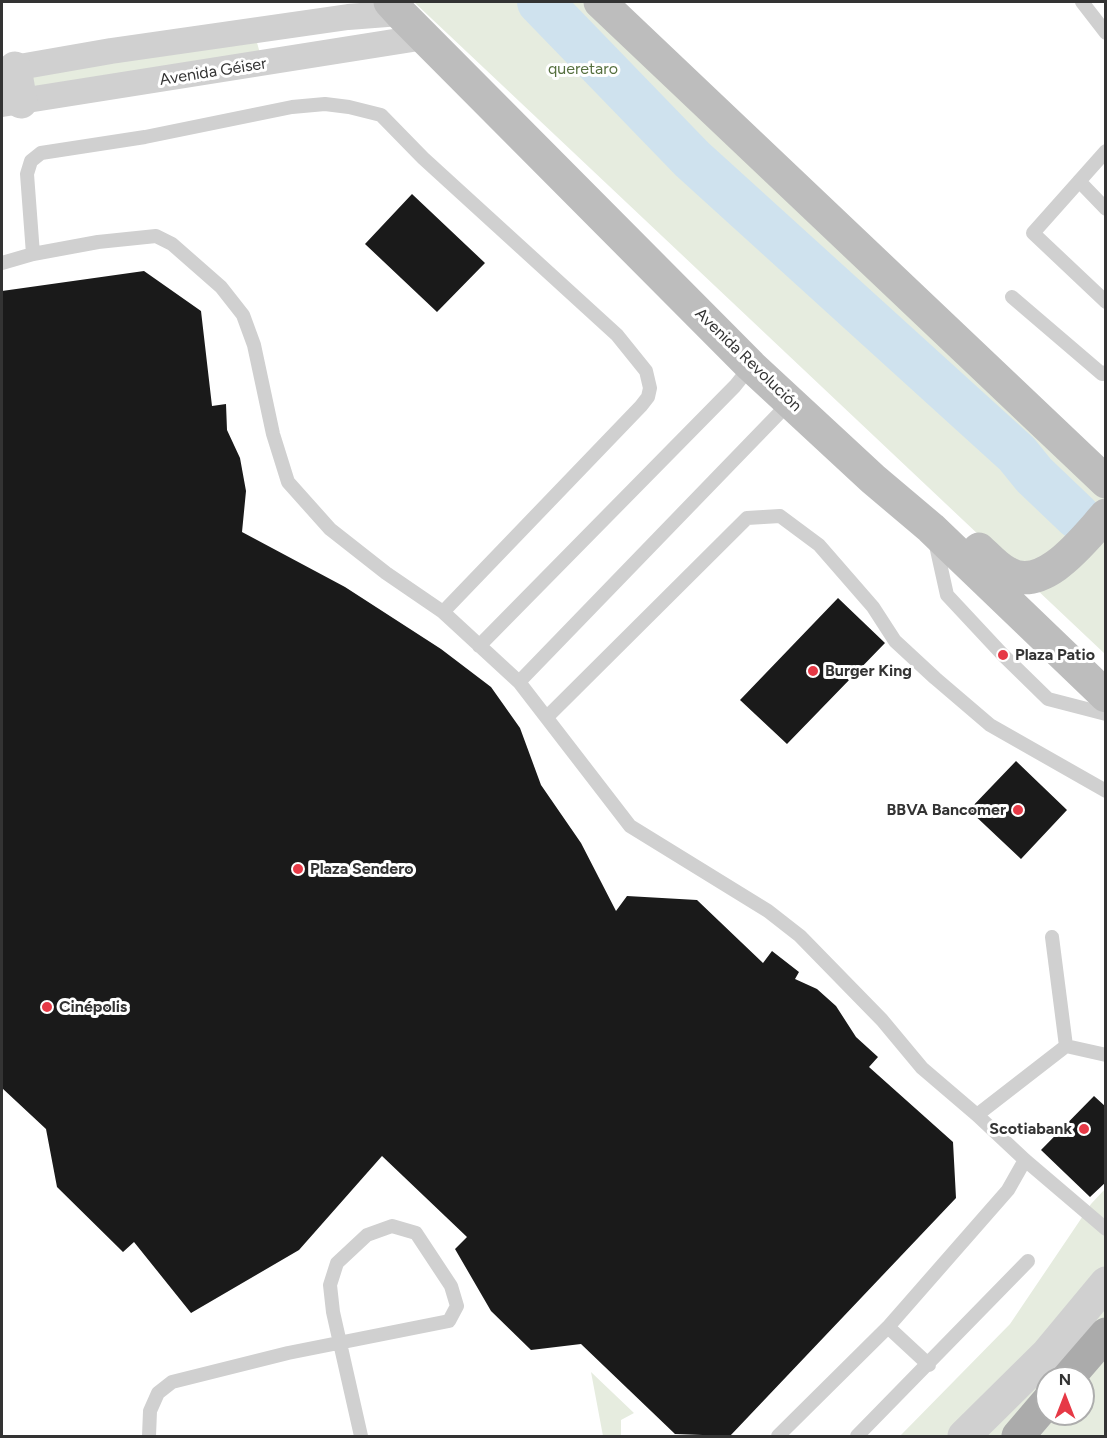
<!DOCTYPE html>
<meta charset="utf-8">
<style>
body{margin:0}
#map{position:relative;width:1107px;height:1438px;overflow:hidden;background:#fff;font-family:Figtree,sans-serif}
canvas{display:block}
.frame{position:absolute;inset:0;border:3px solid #333;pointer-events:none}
.north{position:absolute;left:1035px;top:1366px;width:60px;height:60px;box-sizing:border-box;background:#fff;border:2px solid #adadad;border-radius:50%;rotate:0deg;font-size:16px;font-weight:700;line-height:24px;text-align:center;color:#333}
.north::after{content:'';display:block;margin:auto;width:21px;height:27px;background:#e63946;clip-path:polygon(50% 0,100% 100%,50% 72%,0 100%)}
</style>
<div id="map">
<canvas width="1107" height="1438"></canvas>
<div class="frame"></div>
<div class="north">N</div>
</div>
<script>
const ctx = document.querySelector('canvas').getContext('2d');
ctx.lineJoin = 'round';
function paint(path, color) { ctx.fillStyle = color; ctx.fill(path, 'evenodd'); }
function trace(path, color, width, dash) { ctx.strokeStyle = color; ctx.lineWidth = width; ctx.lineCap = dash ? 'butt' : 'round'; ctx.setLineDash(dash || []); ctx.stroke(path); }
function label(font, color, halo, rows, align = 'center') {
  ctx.font = font + ' Figtree,sans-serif'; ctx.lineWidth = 6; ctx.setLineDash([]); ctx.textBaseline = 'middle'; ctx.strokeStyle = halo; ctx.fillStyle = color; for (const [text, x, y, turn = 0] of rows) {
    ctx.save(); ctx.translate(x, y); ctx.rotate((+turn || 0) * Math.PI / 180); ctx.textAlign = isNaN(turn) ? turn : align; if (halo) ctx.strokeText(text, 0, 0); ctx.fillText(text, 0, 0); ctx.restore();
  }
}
const green = new Path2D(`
 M414 2H610L1105 472V654Z
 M256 39 261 57 2 96V79Z
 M1105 1189V1436H900L1010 1324 1091 1204ZM1047 1378H1083V1414H1047Z
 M591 1372 634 1413 621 1420V1436H603Z`);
const river = new Path2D(`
 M540 2 692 159 1017 454 1034 475 1077 516`);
const building = new Path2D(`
 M412 194 485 263 437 312 365 244Z
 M144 271 201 311 212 406 226 404 227 430 240 458 246 491 242 532 345 587 441 649 491 687 520 728 541 785 581 843 616 911 627 896 697 900 763 963 772 951 799 972 795 979 817 989 836 1006 856 1037 878 1057 869 1067 953 1142 956 1198 730 1436 675 1434 581 1344 531 1350 491 1311 455 1249 467 1237 382 1156 299 1250 191 1313 134 1242 123 1252 57 1187 46 1129 2 1088V291Z
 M838 598 885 643 787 744 740 700Z
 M1016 761 1067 810 1021 859 969 810Z
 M1094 1096 1106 1107V1182L1090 1197 1041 1150Z`);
const service = new Path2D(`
 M1082 2 1106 33
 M1106 151 1033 233 1106 302
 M1079 181 1106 209
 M33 254 27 174 31 161 41 153 145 137 292 107 325 104 349 107 381 115 423 158 617 335 646 371 650 388 648 397 641 406 443 612
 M2 263 33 254 98 242 156 236 172 244 221 287 243 315 254 345 273 434 288 482 330 529 386 573 443 612 519 682 630 826 768 911 800 936 882 1020 922 1068 977 1115 1025 1160 1106 1229
 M1012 297 1102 374 1106 372
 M935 541 947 595 1003 655 1048 699 1106 714
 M479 646 735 386 751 366
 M519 682 790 402
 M547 717 747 518 780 516 819 545 873 607 895 641 935 678 990 725 1106 791
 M1052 937 1066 1046
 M977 1115 1066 1046 1106 1055
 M888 1327 929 1365
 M149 1436 150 1411 158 1393 172 1382 288 1353 449 1321 457 1306 451 1286 416 1233 392 1226 367 1235 337 1263 330 1285 333 1312 361 1436
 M778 1436 888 1327 1008 1190 1025 1160
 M857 1436 1028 1261`);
const minor = new Path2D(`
 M2 70 111 51 348 17 400 13
 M2 104 425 37`);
const tertiary = new Path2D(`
 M15 68 21 102
 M964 1436 1047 1354 1106 1283`);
const secondary = new Path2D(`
 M390 2 400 13 751 366 873 479 931 528 1106 696
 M600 2 1106 482
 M979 549C988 557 997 568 1008 573 1044 594 1085 538 1106 515`);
const primary = new Path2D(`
 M1068 1378 1106 1334
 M1018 1436 1047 1402`);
const markers = [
 [1003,655,6,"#e63946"],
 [813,671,6,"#e63946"],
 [1018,810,6,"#e63946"],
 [298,869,6,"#e63946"],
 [47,1007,6,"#e63946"],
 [1084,1129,6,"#e63946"]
];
const parkNames = [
 ["queretaro",583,69]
];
const streetNames = [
 ["Avenida Géiser",213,72,-9],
 ["Avenida Revolución",748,360,44]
];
const poiNames = [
 ["Plaza Patio",1015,655],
 ["Burger King",825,671],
 ["BBVA Bancomer",1006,810,"right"],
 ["Plaza Sendero",310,869],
 ["Cinépolis",59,1007],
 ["Scotiabank",1072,1129,"right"]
];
paint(green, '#e6ecdf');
trace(river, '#cfe2ee', 46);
paint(building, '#1a1a1a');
trace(service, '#d0d0d0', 14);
trace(minor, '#d0d0d0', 26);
trace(tertiary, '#d0d0d0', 33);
trace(secondary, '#bdbdbd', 33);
trace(primary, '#ababab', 33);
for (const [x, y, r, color] of markers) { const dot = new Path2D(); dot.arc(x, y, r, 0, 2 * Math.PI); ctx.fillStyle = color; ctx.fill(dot); trace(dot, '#fff', 2); }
label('16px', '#56703f', '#fff', parkNames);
label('16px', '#333', '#fff', streetNames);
label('bold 16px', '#333', '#fff', poiNames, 'left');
</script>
